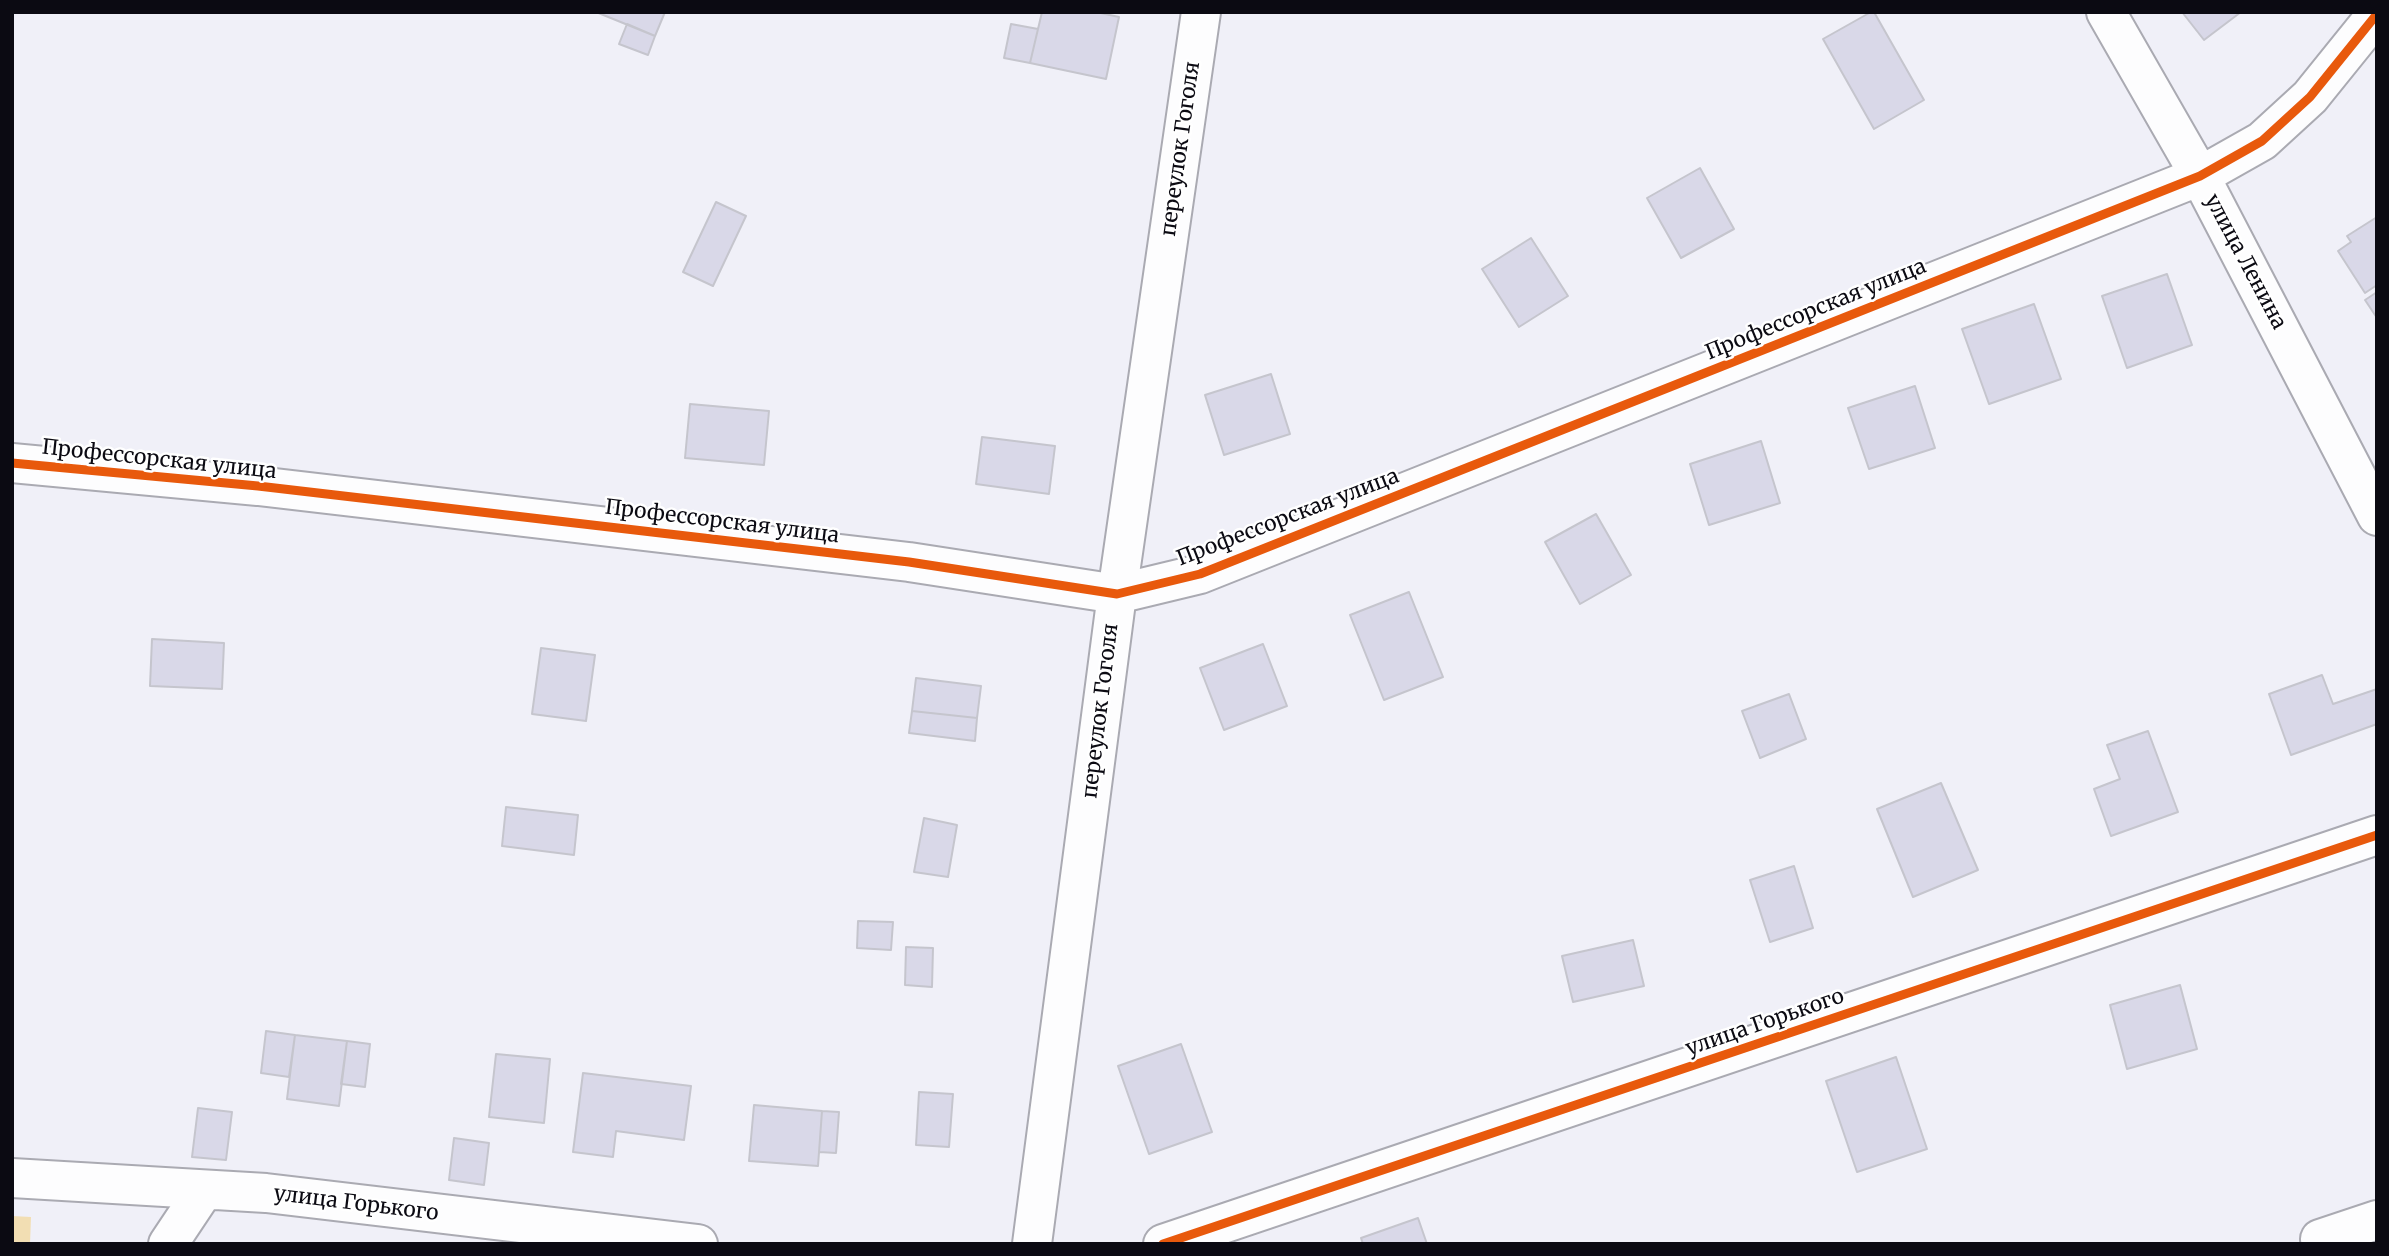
<!DOCTYPE html>
<meta charset="utf-8">
<style>
body{margin:0}
#map{position:relative;width:2389px;height:1256px;overflow:hidden;background:#f0f0f8;font-family:Merriweather,serif}
canvas{display:block}
.frame{position:absolute;inset:0;border:14px solid #0b0a12;pointer-events:none}
</style>
<div id="map">
<canvas width="2389" height="1256"></canvas>
<div class="frame"></div>
</div>
<script>
const ctx = document.querySelector('canvas').getContext('2d');
ctx.lineJoin = 'round';
function paint(path, color) { ctx.fillStyle = color; ctx.fill(path, 'evenodd'); }
function trace(path, color, width, dash) { ctx.strokeStyle = color; ctx.lineWidth = width; ctx.lineCap = dash ? 'butt' : 'round'; ctx.setLineDash(dash || []); ctx.stroke(path); }
function label(font, color, halo, rows, align = 'center') {
  ctx.font = font + ' Merriweather,serif'; ctx.lineWidth = 5; ctx.setLineDash([]); ctx.textBaseline = 'middle'; ctx.strokeStyle = halo; ctx.fillStyle = color; for (const [text, x, y, turn = 0] of rows) {
    ctx.save(); ctx.translate(x, y); ctx.rotate((+turn || 0) * Math.PI / 180); ctx.textAlign = isNaN(turn) ? turn : align; if (halo) ctx.strokeText(text, 0, 0); ctx.fillText(text, 0, 0); ctx.restore();
  }
}
const green = new Path2D(`
 M12 1216 31 1217 30 1244H12Z`);
const building = new Path2D(`
 M596 12H665L655 36Z
 M1042 12H1096L1119 17 1106 79 1030 63Z
 M1871 12H1874L1924 100 1874 129 1823 39Z
 M2182 12H2241L2204 40Z
 M627 24 655 36 648 55 619 44Z
 M1011 24 1038 29 1030 63 1004 58Z
 M1700 168 1734 229 1681 258 1647 198Z
 M716 202 746 216 713 286 683 272Z
 M2377 217V285L2365 293 2338 251 2351 242 2347 236Z
 M1531 238 1568 296 1519 327 1482 269Z
 M2167 274 2192 345 2127 368 2102 296Z
 M2377 292V318L2365 300Z
 M2034 304 2061 379 1989 404 1962 329Z
 M1271 374 1290 434 1224 455 1205 395Z
 M1915 386 1935 448 1869 469 1848 408Z
 M690 404 769 411 764 465 685 458Z
 M982 437 1055 446 1049 494 976 484Z
 M1761 441 1780 503 1709 525 1690 464Z
 M1596 514 1631 575 1580 604 1545 542Z
 M1409 592 1443 677 1384 700 1350 615Z
 M152 639 224 643 222 689 150 686Z
 M1263 644 1287 706 1224 730 1200 668Z
 M541 648 595 655 586 721 532 714Z
 M2322 675 2333 704 2377 689V724L2291 755 2269 694Z
 M916 678 981 686 977 718 912 711Z
 M1789 694 1806 739 1760 758 1742 711Z
 M912 711 977 718 975 741 909 733Z
 M2148 731 2178 812 2111 836 2094 789 2120 779 2107 745Z
 M1941 783 1978 870 1913 897 1877 809Z
 M506 807 578 815 574 855 502 846Z
 M924 818 957 825 948 877 914 872Z
 M1794 866 1813 928 1770 942 1750 880Z
 M858 921 893 922 891 950 857 948Z
 M1633 940 1644 986 1573 1002 1562 956Z
 M906 947 933 948 932 987 905 985Z
 M2180 985 2197 1049 2127 1069 2110 1005Z
 M266 1031 295 1035 289 1077 261 1073Z
 M295 1035 347 1041 339 1106 287 1099Z
 M347 1041 370 1044 365 1087 341 1084Z
 M1181 1044 1212 1132 1149 1154 1118 1066Z
 M496 1054 550 1059 544 1123 489 1117Z
 M1896 1057 1927 1149 1857 1172 1826 1081Z
 M583 1073 691 1086 684 1140 616 1131 613 1157 573 1152Z
 M919 1092 953 1094 949 1147 916 1145Z
 M754 1105 822 1111 818 1166 749 1161Z
 M198 1108 232 1112 226 1160 192 1157Z
 M822 1111 839 1112 836 1153 819 1152Z
 M454 1138 489 1143 484 1185 449 1180Z
 M1418 1218 1427 1244H1363L1361 1238Z`);
const minor = new Path2D(`
 M2106 12 2200 176 2377 516
 M12 463 258 486 909 562 1117 594 1200 574 2200 176 2262 141 2310 97 2377 14
 M12 1178 266 1193 698 1244
 M168 1244 204 1190
 M1032 1244 1117 594 1201 12
 M1163 1244 2377 835
 M2321 1244 2320 1239 2377 1220`);
const cycleway = new Path2D(`
 M12 463 258 486 909 562 1117 594 1200 574 2200 176 2262 141 2310 97 2377 14
 M1163 1244 2377 835`);
const streetNames = [
 ["переулок Гоголя",1181,149,-82],
 ["улица Ленина",2245,262,62],
 ["Профессорская улица",1816,310,-22],
 ["Профессорская улица",159,460,6],
 ["Профессорская улица",1288,518,-21],
 ["Профессорская улица",722,522,7],
 ["переулок Гоголя",1101,711,-83],
 ["улица Горького",1765,1023,-19],
 ["улица Горького",356,1204,7]
];
paint(green, '#f2deb3');
paint(building, '#d9d8e8');
trace(building, '#c5c5cd', 2);
trace(minor, '#aaaab2', 42);
trace(minor, '#fdfdfe', 38);
trace(cycleway, '#e8590c', 9);
label('21px', '#0b0a12', '#fff', streetNames);
</script>
